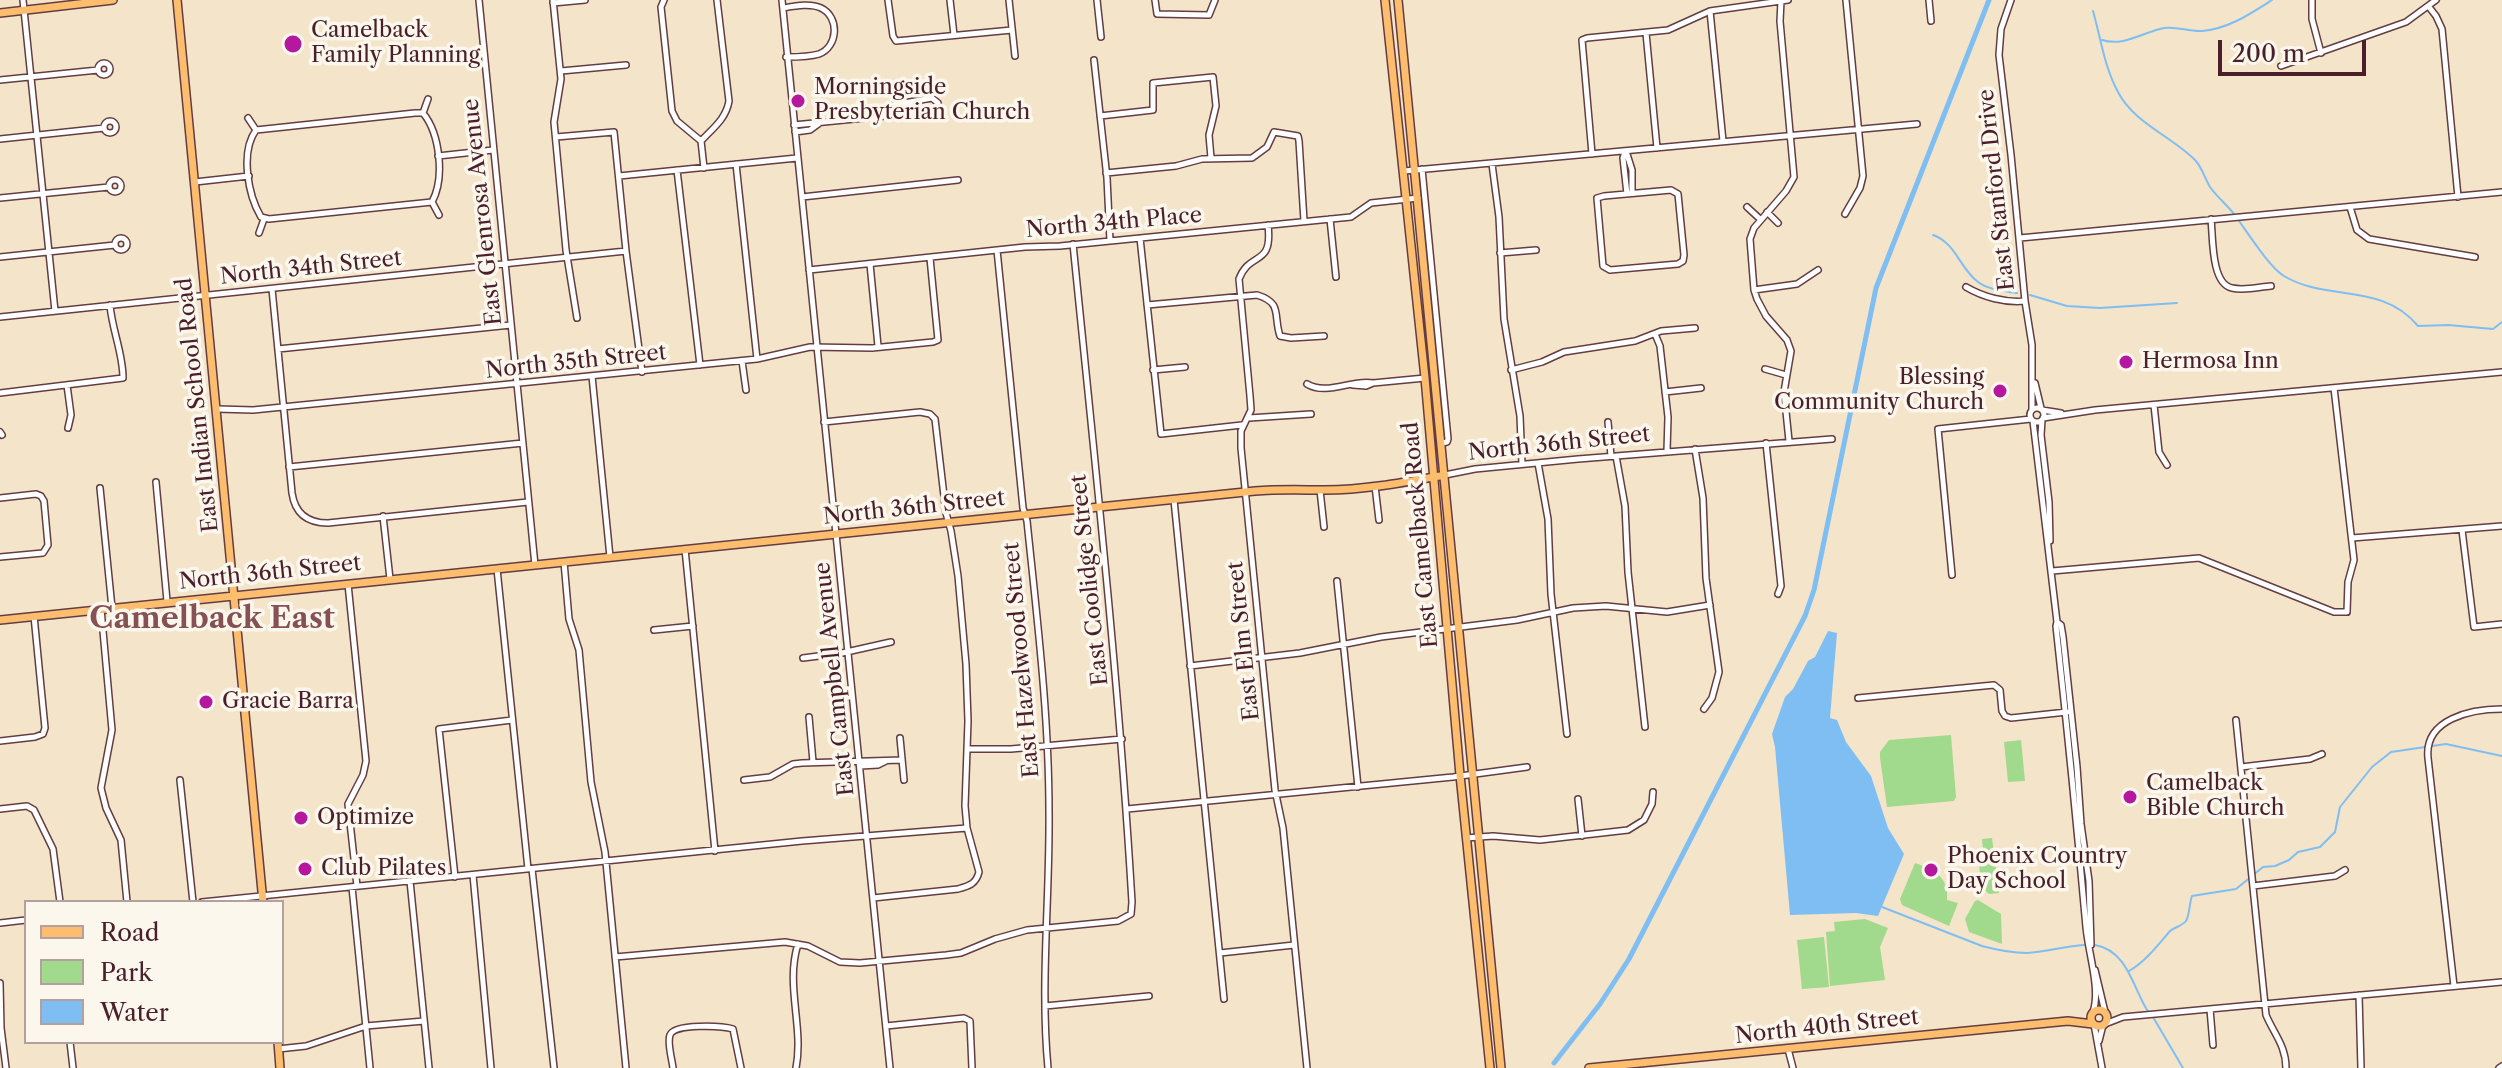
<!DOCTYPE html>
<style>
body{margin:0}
#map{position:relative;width:2502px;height:1068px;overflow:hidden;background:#f4e4c9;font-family:"Libre Caslon Text",serif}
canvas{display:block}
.legend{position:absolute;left:24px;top:900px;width:260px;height:144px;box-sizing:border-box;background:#fbf7ec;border:2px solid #b4a19f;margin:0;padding:10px 14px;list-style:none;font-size:24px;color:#4a1f2b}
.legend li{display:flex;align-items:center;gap:16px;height:40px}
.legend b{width:40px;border:2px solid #b4a19f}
.scale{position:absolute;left:2218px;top:40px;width:148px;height:36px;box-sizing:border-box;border:4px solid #4a1f2b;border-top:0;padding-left:10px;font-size:24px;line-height:28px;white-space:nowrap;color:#4a1f2b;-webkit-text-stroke:6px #fbf7ec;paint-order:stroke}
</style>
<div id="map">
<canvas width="2502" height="1068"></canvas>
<ul class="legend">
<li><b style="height:10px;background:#fcbd6f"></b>Road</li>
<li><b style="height:22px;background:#a1da8c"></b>Park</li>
<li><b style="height:22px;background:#7fbef3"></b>Water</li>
</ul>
<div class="scale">200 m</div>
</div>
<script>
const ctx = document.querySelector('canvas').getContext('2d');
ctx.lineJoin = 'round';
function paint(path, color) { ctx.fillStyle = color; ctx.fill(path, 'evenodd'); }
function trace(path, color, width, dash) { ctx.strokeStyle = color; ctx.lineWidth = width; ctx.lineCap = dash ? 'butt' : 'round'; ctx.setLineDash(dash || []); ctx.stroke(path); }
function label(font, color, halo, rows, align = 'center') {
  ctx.font = font + ' "Libre Caslon Text",serif'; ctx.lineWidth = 7; ctx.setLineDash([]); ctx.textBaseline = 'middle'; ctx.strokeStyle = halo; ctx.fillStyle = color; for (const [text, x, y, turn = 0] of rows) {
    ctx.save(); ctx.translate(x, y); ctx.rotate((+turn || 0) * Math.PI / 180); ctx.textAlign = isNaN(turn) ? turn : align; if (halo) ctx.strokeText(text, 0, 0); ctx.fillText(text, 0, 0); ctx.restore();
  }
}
const green = new Path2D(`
 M1951 735 1956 797 1954 801 1887 807 1880 758V752L1889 740Z
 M2021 740 2025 781 2008 782 2004 742Z
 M1992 838 1999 893 1989 894 1979 885 1981 882 1979 865 1970 858V852L1983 850 1982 839Z
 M1915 863C1935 870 1949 877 1947 900L1958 903 1949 926 1902 905 1900 899Z
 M1978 900 2001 914 2002 944 1969 932 1965 919 1975 901Z
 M1865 919 1888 928 1880 947 1885 980 1830 986 1826 932 1835 931 1834 922Z
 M1824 937 1829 987 1802 989 1797 940Z`);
const water = new Path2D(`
 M1828 631 1837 633 1830 718 1837 720 1846 742 1871 776 1888 828 1904 854 1878 916 1856 913 1790 915 1775 747 1772 734 1785 697 1793 689 1808 661 1815 657Z`);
const stream = new Path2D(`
 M2093 11C2101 39 2104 66 2118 92 2134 123 2171 136 2195 160 2202 167 2205 179 2210 187 2217 197 2227 205 2234 214 2246 230 2269 267 2284 276 2327 302 2382 282 2418 326L2448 325 2493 329 2502 322
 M2102 40C2124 47 2143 32 2164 28 2177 26 2189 32 2202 31 2228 29 2250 14 2272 0
 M1933 235C1956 243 1960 269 1978 282 1989 290 2004 291 2017 293
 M2030 295 2067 306 2100 308 2177 303
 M1882 907 1982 946C1997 950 2011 953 2027 953 2046 952 2065 946 2084 945
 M2095 945C2129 951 2133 990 2149 1013
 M2129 971C2145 962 2158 945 2170 931 2175 927 2182 926 2186 921 2190 914 2189 904 2192 896L2236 889 2263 867 2275 866 2289 860 2298 852 2320 847 2335 832 2340 807 2372 767 2391 752 2446 744 2502 756
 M2153 1017 2183 1068`);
const canal = new Path2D(`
 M1554 1063 1600 1004 1629 959 1805 616 1814 590 1876 288 1989 0`);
const minor = new Path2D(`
 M23 0 55 311
 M479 0 535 565
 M553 0 561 79 554 122 566 250 577 318
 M664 0 661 7 672 111 677 121 701 141 704 168
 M782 0 890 1068
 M888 0 893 36 896 41 1012 30
 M950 0 954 35
 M1009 0 1015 56
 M1097 0 1101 37
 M1155 0 1157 14 1209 15 1215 0
 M1929 0 1931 21
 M2011 0 2001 29 1999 55 2011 155 2025 301 2032 345V410
 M2312 0V19L2321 53
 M1781 1 1780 21 1794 177 1786 191 1754 228 1750 239 1754 290 1757 299 1766 316 1787 340 1791 351 1784 392 1789 441
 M553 3 585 0
 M2429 7 2436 16 2442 29 2458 197
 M783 8C795 6 810 3 821 8 840 17 838 47 819 54 809 57 796 57 786 57
 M1710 11 1723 141
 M1646 33 1657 148
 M1094 60 1107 178 1110 241
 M98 69a6 6 0 1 1 12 0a6 6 0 1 1-12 0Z
 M2281 66 2406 22 2436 0
 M561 71 626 65
 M0 80 98 70
 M415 113H423C440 134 445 178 432 202L269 219 261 217C248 195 240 152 256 130Z
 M423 113 428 99
 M1100 116 1153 110V83L1213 77 1216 106 1209 135 1211 158
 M248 118 256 130
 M104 127a6 6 0 1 1 12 0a6 6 0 1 1-12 0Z
 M794 125 935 111 938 109V103L932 98 893 105 890 115
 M795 132 810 130 821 122
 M556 137 614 132 626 251 642 372
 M0 139 104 128
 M701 141C713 128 726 119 729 101L717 0
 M1626 151 1632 170V193
 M1625 152 1623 158 1627 194
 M1592 154 1582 40 1587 38 1668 30 1710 11 1788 0
 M438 156 493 150
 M736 164 757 359
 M1492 164 1499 217 1504 319 1520 416 1522 464
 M1422 169 1448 439 1447 442 1442 443
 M677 170 700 365
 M1404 171 1917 124
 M1106 173 1176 166 1202 159 1252 158 1267 147 1274 132 1298 136 1299 141 1304 221
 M619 176 797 158
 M109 186a6 6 0 1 1 12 0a6 6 0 1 1-12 0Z
 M195 182 249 176
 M1671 190 1678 194 1684 255 1683 261 1678 264 1610 270 1603 266 1597 198 1604 196Z
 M802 197 958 180
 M0 198 109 187
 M432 202 439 215
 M1747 207 1760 219
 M2350 207 2357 230 2369 239 2475 257
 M1767 212 1778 223
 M1845 214 1860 188 1863 176 1846 0
 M1330 219 1336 277
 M2211 219C2213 237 2211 284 2232 288 2244 291 2259 287 2271 286
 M1268 225C1273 268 1250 250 1239 279L1250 396 1251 410 1241 431V448L1275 790 1283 828 1307 1068
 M259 233 264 219
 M115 244a6 6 0 1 1 12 0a6 6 0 1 1-12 0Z
 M1140 238 1161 434 1242 425
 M2020 238 2502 192
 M997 250 1023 508 1027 521C1037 618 1049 715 1049 812 1050 898 1040 983 1048 1068
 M1500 253 1536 250
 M0 257 115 245
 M870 264 878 346
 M809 270 1025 247 1060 246 1351 217 1371 203 1418 198
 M1966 287C1983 297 2005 303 2025 301
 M272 289 292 493C295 514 308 523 328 523L528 502
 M1754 290 1797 284 1818 270
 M1147 305 1257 295C1283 303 1273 315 1280 336L1291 338 1324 336
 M0 317 626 251
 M1655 334 1660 346 1668 417 1667 451
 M278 349 511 325
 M742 361 746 390
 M1765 369 1786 375
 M1153 370 1185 367
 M1511 370 1542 362 1564 352 1635 341 1661 331 1695 328
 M592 376 610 557
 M2035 383 2041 408
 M1307 384C1327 396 1352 379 1373 383L1425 378
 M67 385 71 415 68 428
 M1353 385 1366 386 1373 383
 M1665 392 1701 388
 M0 393 123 378C123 353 112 330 110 305
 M2154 405 2159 452 2167 465
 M2030 415a7 7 0 1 1 14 0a7 7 0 1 1-14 0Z
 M217 409 253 410 757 359 810 347 872 348 933 342 938 340 930 258
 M2042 410 2061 413
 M1249 418 1311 414
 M2043 418 2095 410 2502 372
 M2042 420 2041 435 2049 502 2050 541
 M2033 421 2057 622 2056 626C2067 726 2077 826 2086 927 2088 952 2101 989 2093 1012
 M824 422 920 412 930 414 935 419 946 513 951 531 958 576 966 664 968 721 965 806 967 828 979 872C976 884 969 886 958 889L873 898
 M1608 422 1611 456
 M0 432 2 435
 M1766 443 1781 586 1778 594
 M1695 449 1703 498 1706 578 1719 672 1712 698 1704 709
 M1616 456 1625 506 1628 572 1645 727
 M1538 463 1548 519 1551 594 1567 734
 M289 467 523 443
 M1445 475 1475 469 1578 459 1832 439
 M156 482 167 601
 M1375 486 1379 520
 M100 488 112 608
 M1320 490 1324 527
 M0 498 36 494 41 496 44 501 48 545 43 553 0 557
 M1174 500 1224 999
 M383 516 390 579
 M2462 530 2474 627 2502 624
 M2352 538 2502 526
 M685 549 715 851
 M564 562 569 619 579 650 591 782 605 852 626 1068
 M497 569 528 869
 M2052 571 2199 558 2334 612H2347L2348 582 2354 560 2334 388
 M1952 575 1938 429 2031 419
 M1337 581 1358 787
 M348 584 366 761 363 775 348 804 357 886
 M101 609 112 730 101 788 106 808 121 840 127 902
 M2057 622 2061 625 2063 637 2077 767 2081 824 2089 881 2091 945
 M654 630 693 626
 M803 658 842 653 891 642
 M1190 666 1300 653 1381 637 1517 620 1573 608 1606 606 1667 612 1710 605
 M1858 698 1994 685 2000 690 2002 711 2005 716 2011 718 2067 712
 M809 717 813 762
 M2236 720 2266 1015C2274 1034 2286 1046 2286 1068
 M900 738 904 780
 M0 741 35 737 43 734 45 728 34 616
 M968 749H1011L1122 739
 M860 766 878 765 886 761
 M2241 767 2310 759 2322 754
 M180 780 193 902
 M744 780 770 777 793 764 802 763 902 760
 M1578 799 1582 836
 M0 809 27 806 34 810 53 849 60 902
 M1127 809 1453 777 1527 767
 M1466 838 1493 836 1540 840 1628 830 1644 820 1652 804 1653 792
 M532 869 554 1068
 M473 875 491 1068
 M455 877 439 729 512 720
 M410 881 429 1068
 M2253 886 2335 876 2345 870
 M352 887 370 1068
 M202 902 802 841 967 828
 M0 923 26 920
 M1220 953 1294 945
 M615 957 785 942 808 946 840 962 860 963 946 955 961 953 995 939 1027 930 1118 921 1131 914 1132 902C1119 682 1095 463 1073 244
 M2095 970 2105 1012
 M0 983 1 1028 6 1068
 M2454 986 2428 758C2424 719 2471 709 2502 709
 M2359 995 2361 1068
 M1045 1006 1149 996
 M2210 1009 2213 1045
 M2094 1024 2102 1068
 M2105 1024 2123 1017 2502 982
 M886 1026 964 1018 970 1021 972 1068
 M2099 1041 2103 1025
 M70 1042 73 1068
 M278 1049 306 1046 366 1026 424 1021
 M1788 1049 1793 1068
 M673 1068C672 1059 667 1043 670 1035 674 1023 723 1026 733 1029L741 1068
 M796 1068C804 1027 785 985 798 944
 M2499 1068 2502 1066`);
const major = new Path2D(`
 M177 0 263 902
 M1385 0 1425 378 1460 775 1490 1068
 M1398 0 1501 1068
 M0 13 113 0
 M0 620 1255 491C1279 489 1302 490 1325 490 1365 490 1406 482 1445 475
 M2091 1018a8 8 0 1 1 16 0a8 8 0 1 1-16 0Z
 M278 1042 280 1068
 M1589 1068 2068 1021 2093 1024`);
const markers = [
 [293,44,10,"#b5179e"],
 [798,101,8,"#b5179e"],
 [2126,362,8,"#b5179e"],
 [2000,391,8,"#b5179e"],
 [206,702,8,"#b5179e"],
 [2130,797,8,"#b5179e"],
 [301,818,8,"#b5179e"],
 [305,869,8,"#b5179e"],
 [1931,870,8,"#b5179e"]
];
const poiNames = [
 ["Camelback",311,31],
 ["Family Planning",311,56],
 ["Morningside",814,88],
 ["Presbyterian Church",814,113],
 ["Hermosa Inn",2142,362],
 ["Blessing",1984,378,"right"],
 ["Community Church",1984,403,"right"],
 ["Gracie Barra",222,702],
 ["Camelback",2146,784],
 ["Bible Church",2146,809],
 ["Optimize",317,818],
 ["Phoenix Country",1947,857],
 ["Day School",1947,882],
 ["Club Pilates",321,869]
];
const streetNames = [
 ["East Stanford Drive",1997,190,-96],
 ["East Glenrosa Avenue",483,212,-96],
 ["North 34th Place",1114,223,-5],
 ["North 34th Street",311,268,-6],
 ["North 35th Street",576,362,-6],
 ["East Indian School Road",198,405,-96],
 ["North 36th Street",1559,444,-6],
 ["North 36th Street",914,508,-6],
 ["East Camelback Road",1421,535,-95],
 ["North 36th Street",270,573,-6],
 ["East Coolidge Street",1090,580,-96],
 ["East Elm Street",1244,641,-96],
 ["East Hazelwood Street",1022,660,-95],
 ["East Campbell Avenue",835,679,-96],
 ["North 40th Street",1827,1027,-6]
];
const districtNames = [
 ["Camelback East",212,619]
];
paint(green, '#a1da8c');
paint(water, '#7fbef3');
trace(stream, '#7fbef3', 2);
trace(canal, '#7fbef3', 5);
trace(minor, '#643d43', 8);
trace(major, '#643d43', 10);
trace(minor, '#fff', 5);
trace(major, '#fcbd6f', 7);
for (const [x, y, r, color] of markers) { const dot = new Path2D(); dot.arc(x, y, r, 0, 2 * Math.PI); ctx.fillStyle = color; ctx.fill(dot); trace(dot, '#fbf7ec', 3); }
label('22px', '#4a1f2b', '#fbf7ec', poiNames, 'left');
label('22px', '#4a1f2b', '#fbf7ec', streetNames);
label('bold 30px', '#865155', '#fbf7ec', districtNames);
</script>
